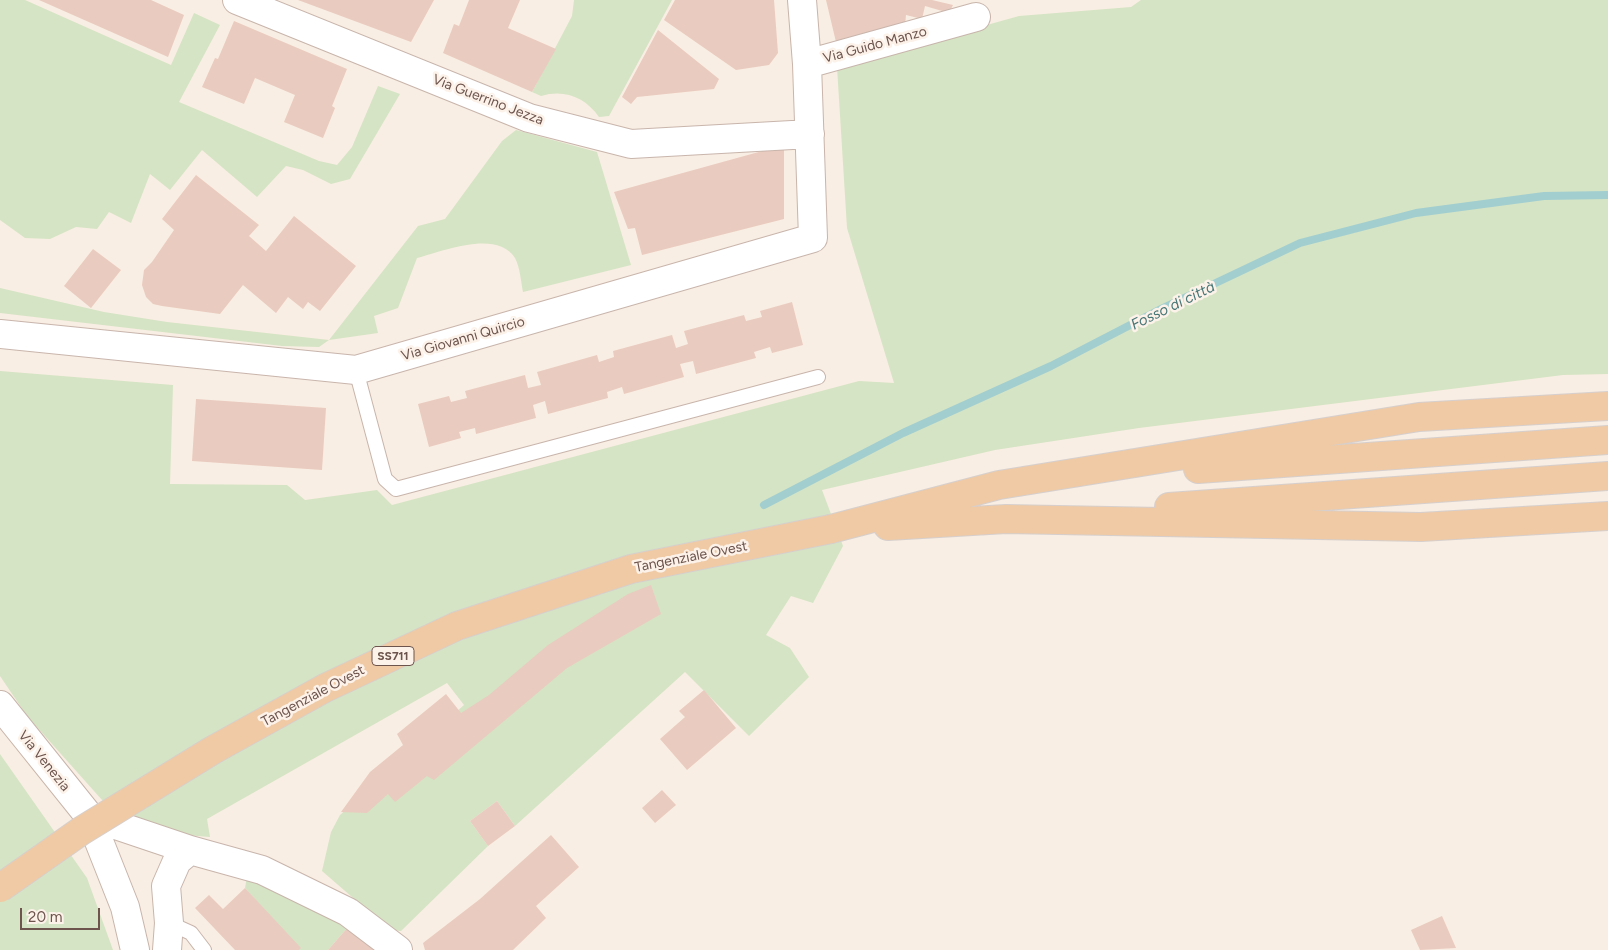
<!DOCTYPE html>
<meta charset="utf-8">
<style>
body{margin:0}
#map{position:relative;width:1608px;height:950px;overflow:hidden;background:#f9eee3;font-family:Figtree,sans-serif}
canvas{display:block}
.scale{position:absolute;left:20px;top:908px;width:80px;height:22px;box-sizing:border-box;border:2px solid #6d544d;border-top:0;padding-left:6px;font-size:15px;line-height:18px;white-space:nowrap;color:#6d544d;-webkit-text-stroke:4px #fcf2e9;paint-order:stroke}
</style>
<div id="map">
<canvas width="1608" height="950"></canvas>
<div class="scale">20 m</div>
</div>
<script>
const ctx = document.querySelector('canvas').getContext('2d');
ctx.lineJoin = 'round';
function paint(path, color) { ctx.fillStyle = color; ctx.fill(path, 'evenodd'); }
function trace(path, color, width, dash) { ctx.strokeStyle = color; ctx.lineWidth = width; ctx.lineCap = dash ? 'butt' : 'round'; ctx.setLineDash(dash || []); ctx.stroke(path); }
function label(font, color, halo, rows, align = 'center') {
  ctx.font = font + ' Figtree,sans-serif'; ctx.lineWidth = 5; ctx.setLineDash([]); ctx.textBaseline = 'middle'; ctx.strokeStyle = halo; ctx.fillStyle = color; for (const [text, x, y, turn = 0] of rows) {
    ctx.save(); ctx.translate(x, y); ctx.rotate((+turn || 0) * Math.PI / 180); ctx.textAlign = isNaN(turn) ? turn : align; if (halo) ctx.strokeText(text, 0, 0); ctx.fillText(text, 0, 0); ctx.restore();
  }
}
const green = new Path2D(`
 M0 0H25L171 65 194 13 220 25 179 102 319 161 337 165 352 147 378 86 400 94 350 179 331 184 303 170 286 166 257 197 202 150 170 190 150 174 131 223 109 212 97 229 76 227 50 239 25 238 0 220Z
 M574 0H672L609 116 599 117C585 97 564 89 541 96L532 92 572 16Z
 M1141 0H1608V374L1563 375 1139 428 995 450 822 490 843 546 813 603 791 596 766 635 790 648 809 677 749 736 685 672 515 826 497 801 470 821 488 846 401 931 390 930 322 871 331 832 340 815 464 705 447 683 207 819 210 837 161 833 119 819 27 716 0 676V371L173 385 170 484 287 485 305 500 377 490 392 505 859 381 894 383 847 228 837 67 1019 16 1131 7Z
 M516 130 597 152 631 265 523 292C521 282 520 267 515 258 497 229 443 251 417 258L398 308 374 316 378 333 329 340 319 347 282 346 0 313V288L104 312 167 322 329 340 418 226 445 219 502 141Z
 M0 754 87 878 113 950H0Z
 M247 876 349 926 328 950H299L245 888Z`);
const stream = new Path2D(`
 M764 505 903 433 1051 366 1163 308 1300 243 1416 213 1544 196 1608 195`);
const building = new Path2D(`
 M39 0H151L184 15 168 57Z
 M298 0H434L411 42Z
 M469 0H520L508 28 556 49 532 92 443 53 454 24 459 26Z
 M675 0H774L778 53 769 65 736 70 664 20Z
 M826 0H932L953 5 949 13 925 6 922 19 906 15 905 25 836 42Z
 M234 21 347 69 332 106 335 108 323 138 284 122 295 95 255 78 244 104 202 87 215 58 218 59Z
 M658 30 719 79 714 89 637 97 631 104 622 97Z
 M784 145V219L642 255 635 228 628 229 614 192Z
 M196 175 259 225 249 236 266 251 294 216 356 266 320 311 308 302 303 309 288 297 276 313 243 285 220 314 162 306 153 304 146 297 142 285 144 270 152 262 174 230 162 219Z
 M93 249 121 270 91 308 64 286Z
 M792 302 803 345 772 353 770 347 754 352 756 358 696 374 693 361 680 364 684 377 624 394 622 387 607 392 608 398 548 414 545 401 533 405 536 418 476 434 475 428 459 432 461 438 429 447 418 404 449 396 451 402 467 398 465 391 525 375 528 388 541 385 537 372 597 355 599 362 614 357 613 351 672 335 676 348 688 344 684 331 744 315 746 321 762 317 760 311Z
 M196 399 326 408 322 470 192 461Z
 M651 585 661 614 567 668 434 780 427 776 395 802 388 794 367 813 341 812 370 772 403 745 397 734 446 694 461 713 489 695 548 645 628 594Z
 M704 690 736 728 687 770 660 739 685 717 679 711Z
 M662 790 676 805 655 823 642 808Z
 M497 801 515 826 488 846 470 821Z
 M551 835 579 867 536 906 546 918 513 950H425L423 943 480 899Z
 M245 888 301 948 299 950H235L195 908 209 895 223 909Z
 M1442 916 1456 948 1420 950 1411 930Z
 M349 926 375 950H328Z`);
const service = new Path2D(`
 M356 370 385 479 396 489 818 377
 M169 923 191 933 204 950`);
const minor = new Path2D(`
 M237 0 529 118 631 144 810 134
 M802 0 807 64 976 17
 M0 334 356 370 813 238 807 64
 M0 705 89 816 125 907 135 950
 M89 816 190 850 262 870 348 912 398 950
 M167 950 169 923 166 886 177 861 190 850`);
const primary = new Path2D(`
 M1198 469 1608 440
 M1169 507 1608 476
 M888 526 1006 519 1421 527 1608 516
 M831 529 999 485 1419 417 1608 406`);
const primaryBridge = new Path2D(`
 M0 888 81 831 213 750 325 688 457 626 631 569 831 529`);
const shields = [
 [393,656,42]
];
const shieldNames = [
 ["SS711",393,656]
];
const streetNames = [
 ["Via Guido Manzo",875,45,-15],
 ["Via Guerrino Jezza",488,100,21],
 ["Via Giovanni Quircio",463,339,-16],
 ["Tangenziale Ovest",691,557,-11],
 ["Tangenziale Ovest",313,696,-28],
 ["Via Venezia",44,761,51]
];
const waterNames = [
 ["Fosso di città",1173,306,-26]
];
paint(green, '#d5e4c4');
trace(stream, '#a2ced0', 8);
paint(building, '#eacbbf');
trace(service, '#c8b5ac', 16);
trace(minor, '#c8b5ac', 30);
trace(primary, '#d6cfcd', 30);
trace(service, '#fff', 14);
trace(minor, '#fff', 28);
trace(primary, '#efcaa4', 28);
trace(primaryBridge, '#d6cfcd', 30, []);
trace(primaryBridge, '#efcaa4', 28);
for (const [x, y, w] of shields) { const box = new Path2D(); box.roundRect(x - w / 2, y - 9.5, w, 19, 4); ctx.fillStyle = '#fcf2e9'; ctx.fill(box); trace(box, '#6d544d', 1); }
label('bold 12px', '#6d544d', null, shieldNames);
label('14px', '#6d544d', '#fcf2e9', streetNames);
label('italic 15px', '#477677', '#fcf2e9', waterNames);
</script>
